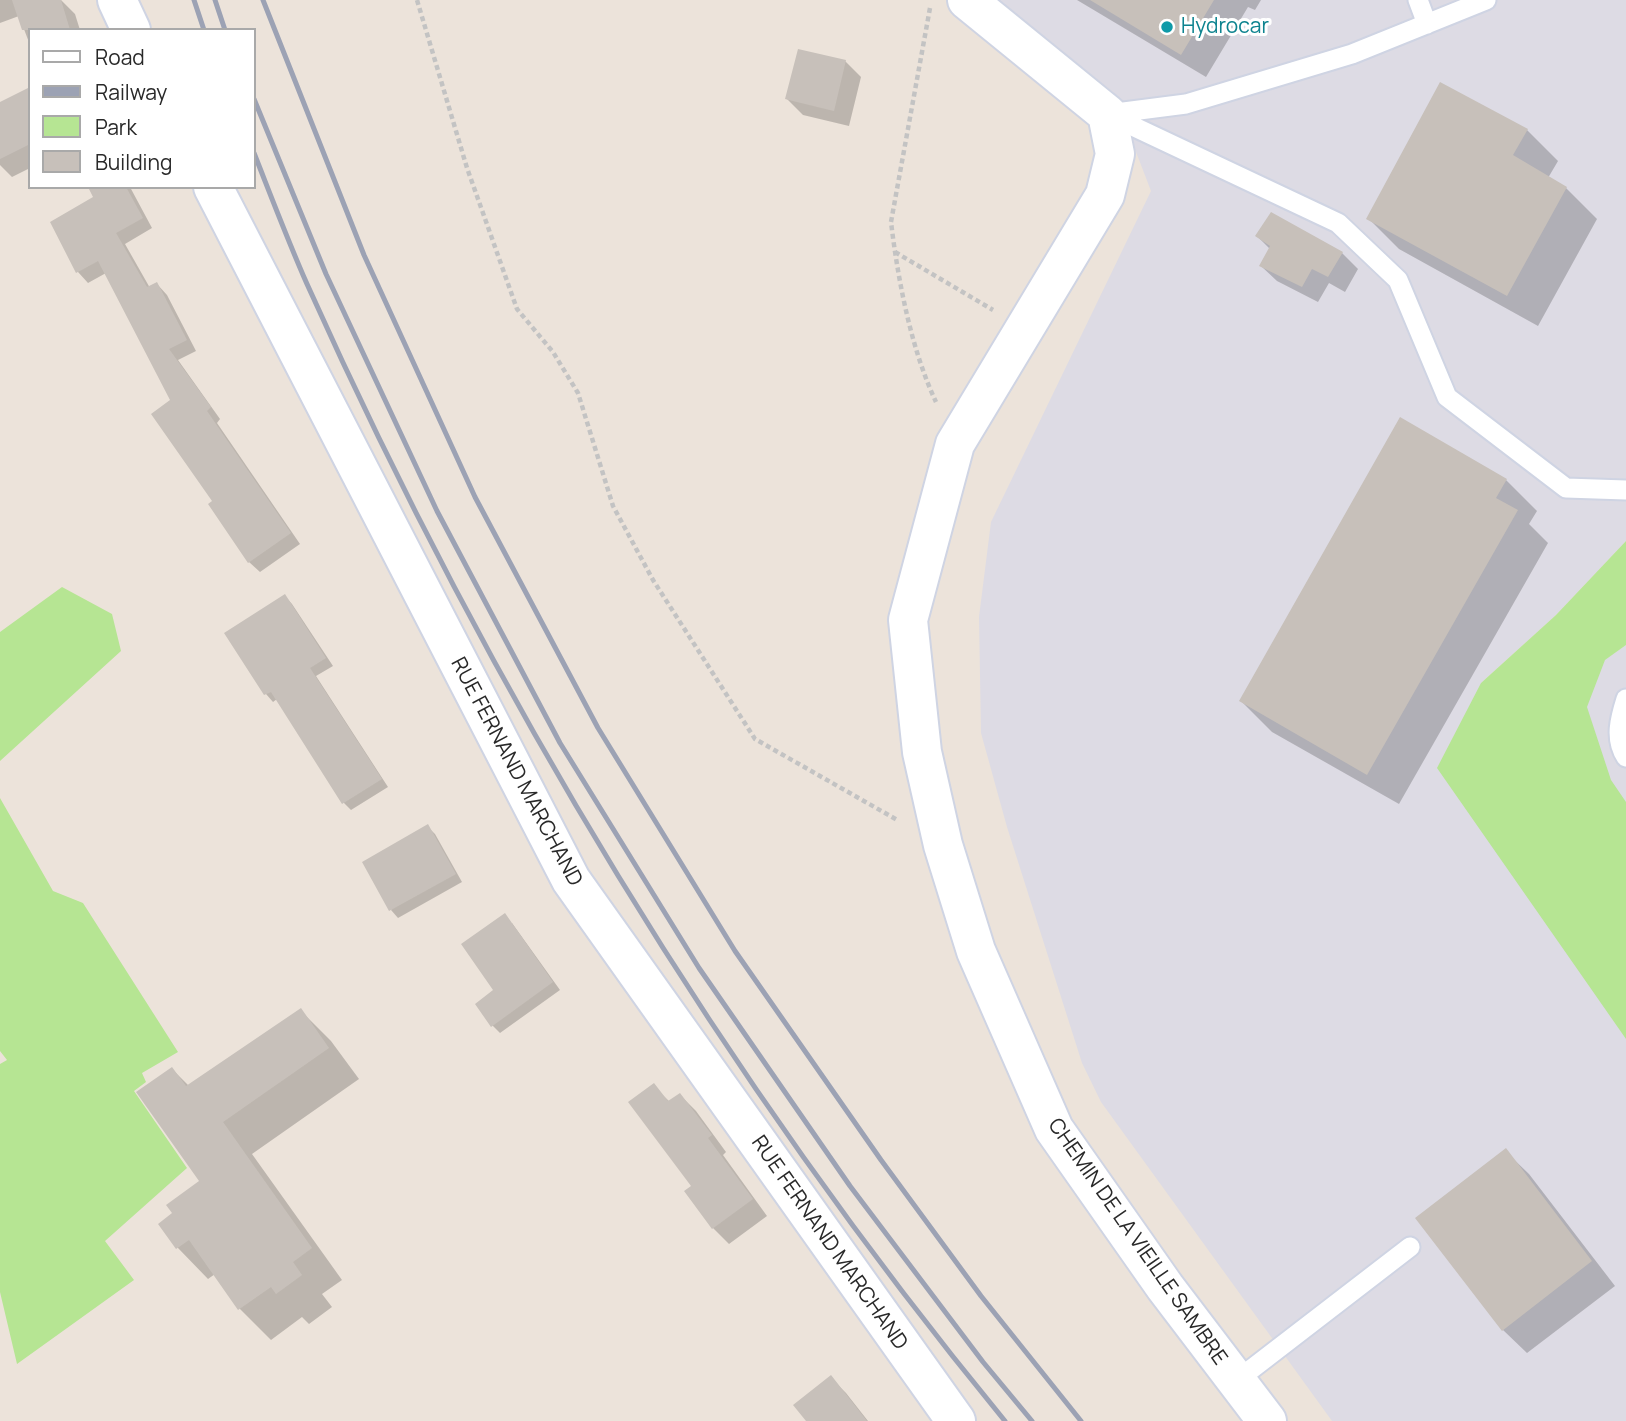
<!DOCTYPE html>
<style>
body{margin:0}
#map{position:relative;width:1626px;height:1421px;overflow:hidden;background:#ece3da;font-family:Manrope,sans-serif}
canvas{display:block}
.legend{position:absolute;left:28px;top:28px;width:228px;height:161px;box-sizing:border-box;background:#fff;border:2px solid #a9a9a9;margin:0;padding:9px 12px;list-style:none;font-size:21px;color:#292929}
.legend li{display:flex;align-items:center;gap:14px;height:35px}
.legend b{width:35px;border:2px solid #a9a9a9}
</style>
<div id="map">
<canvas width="1626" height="1421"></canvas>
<ul class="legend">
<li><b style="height:9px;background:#fff"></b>Road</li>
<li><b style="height:9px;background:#9ca2b4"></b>Railway</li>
<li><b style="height:19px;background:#b6e593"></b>Park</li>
<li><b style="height:19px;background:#c7c0ba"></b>Building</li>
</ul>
</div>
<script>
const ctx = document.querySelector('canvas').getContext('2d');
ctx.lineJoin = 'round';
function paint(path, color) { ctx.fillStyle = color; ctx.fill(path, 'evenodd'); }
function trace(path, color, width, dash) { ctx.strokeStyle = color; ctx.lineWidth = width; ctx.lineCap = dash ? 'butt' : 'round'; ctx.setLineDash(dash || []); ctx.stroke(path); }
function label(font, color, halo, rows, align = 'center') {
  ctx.font = font + ' Manrope,sans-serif'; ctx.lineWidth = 6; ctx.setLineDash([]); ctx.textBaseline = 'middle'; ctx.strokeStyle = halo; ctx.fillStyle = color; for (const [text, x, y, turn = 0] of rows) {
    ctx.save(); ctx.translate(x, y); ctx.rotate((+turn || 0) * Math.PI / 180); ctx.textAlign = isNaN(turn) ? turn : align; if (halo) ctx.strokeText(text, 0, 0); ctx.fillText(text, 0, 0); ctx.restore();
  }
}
const industrial = new Path2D(`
 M994 0H1626V541L1556 615 1481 683 1569 684 1626 645V1421H1332L1101 1102 1082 1063 1007 827 981 733 979 617 991 522 1151 191 1113 92Z`);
const green = new Path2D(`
 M1626 541V645L1605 660 1587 707 1611 780 1626 802V1039L1437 768 1481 683 1556 615Z
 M62 587 112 614 121 651 0 761V632Z
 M0 798 53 891 83 903 178 1052 142 1073 146 1082 134 1091 187 1168 105 1241 134 1280 17 1364 0 1292V1064L7 1060 0 1051Z`);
const shadow = new Path2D(`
 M0 0H61L75 14 80 30H30V45L19 16 0 23Z
 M1077 0H1261L1255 10 1248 7 1206 77Z
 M845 61 861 77 849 126 803 115 787 99Z
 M30 89V168L12 177 0 165V104Z
 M1527 130 1558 161 1548 178 1566 188 1597 219 1538 326 1399 249 1368 218Z
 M90 187H130L152 228 125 244 150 288 157 284 167 295 196 351 178 360 220 419 217 423 300 544 260 572 249 562 215 501 172 401 106 273 88 283 78 272 52 223 96 198Z
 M1257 236 1342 253 1358 269 1345 292 1329 283 1318 302 1277 281 1261 266 1270 249Z
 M1506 480 1537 511 1529 524 1548 543 1399 804 1272 732 1241 701Z
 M285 596 292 604 333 666 316 676 388 787 351 810 344 803 277 699 273 702 266 694Z
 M428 827 435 834 462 882 398 918 391 910Z
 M512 923 560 990 500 1033 492 1025 495 991Z
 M300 1010 331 1041 359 1079 252 1154 342 1280 322 1294 332 1307 309 1324 302 1317 271 1340 240 1309 215 1274 208 1279 178 1248 160 1224 174 1214 201 1182 172 1069 189 1086Z
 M653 1086 670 1102 680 1095 696 1111 726 1152 723 1155 767 1216 729 1244 713 1228 686 1192 693 1187Z
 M1505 1151 1529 1174 1615 1286 1527 1353 1503 1330Z
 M830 1377 846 1393 868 1421H808Z`);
const building = new Path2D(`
 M12 0H61L70 30H22Z
 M1090 0H1214L1181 55Z
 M798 49 846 60 834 111 785 99Z
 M1440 82 1528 129 1513 155 1567 187 1507 296 1366 219Z
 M30 87V144L0 159V102Z
 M88 187H126L143 218 116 233 147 287 157 282 187 340 169 349 211 407 207 411 291 533 248 563 208 504 212 501 151 414 170 400 98 261 76 273 50 222 93 197Z
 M1271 212 1343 252 1328 277 1312 269 1302 287 1259 266 1270 246 1255 236Z
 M1400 417 1507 479 1496 498 1518 510 1367 775 1239 701Z
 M285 594 326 658 310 668 382 779 342 804 271 692 264 695 224 633Z
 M428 824 456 874 389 911 362 862Z
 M505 913 553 982 491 1027 475 1004 493 990 461 944Z
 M301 1008 329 1048 223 1122 312 1248 293 1262 302 1275 276 1294 271 1287 238 1310 189 1240 176 1249 158 1224 172 1213 166 1205 199 1181 136 1092 172 1067 186 1086Z
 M654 1083 668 1101 680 1093 712 1135 708 1138 753 1199 712 1229 684 1191 691 1186 628 1102Z
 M1506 1148 1592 1261 1502 1331 1415 1218Z
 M831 1375 867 1421H806L793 1405Z`);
const path = new Path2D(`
 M417 0 467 168 517 309 553 352 578 393 613 506 653 580 755 739 899 821
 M930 8 891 222C898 280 911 349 936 402
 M895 252 993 310`);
const lane = new Path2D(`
 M1418 0 1427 24
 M1107 114 1338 223 1398 280 1447 397 1566 488 1626 490
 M1108 114 1186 104 1352 54 1486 0
 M1626 699C1620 718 1614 739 1626 757
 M1236 1381 1410 1247`);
const secondary = new Path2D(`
 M117 0 131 30
 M967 0 1107 114 1115 154 1105 195 955 444 908 620 922 752 943 845 976 951 1054 1129 1165 1287 1267 1421
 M213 187 571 880 956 1421`);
const rail = new Path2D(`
 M194 0 204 30
 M215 0 225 30
 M263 0 364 255 475 497 598 728 735 951 881 1160 981 1296 1081 1421
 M254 99 326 274 437 511 560 743 699 968 850 1186 983 1362 1032 1421
 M254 153C271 196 288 241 307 284 489 690 722 1077 1005 1421`);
const markers = [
 [1167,27,7,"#0f9aa8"]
];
const cultureNames = [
 ["Hydrocar",1181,27]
];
const streetNames = [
 ["RUE FERNAND MARCHAND",516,772,62],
 ["CHEMIN DE LA VIEILLE SAMBRE",1137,1242,55],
 ["RUE FERNAND MARCHAND",829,1243,55]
];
paint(industrial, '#dddbe4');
paint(green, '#b6e593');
paint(shadow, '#0003');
paint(building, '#c7c0ba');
trace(lane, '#cfd4e3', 23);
trace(secondary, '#cfd4e3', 42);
trace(path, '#c3c3c3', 4.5, [5, 3.5]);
trace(lane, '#fff', 19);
trace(secondary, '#fff', 38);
trace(rail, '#9ca2b4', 5);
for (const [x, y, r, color] of markers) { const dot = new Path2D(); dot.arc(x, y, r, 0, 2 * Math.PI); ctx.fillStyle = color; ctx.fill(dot); trace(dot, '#fff', 2.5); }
label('21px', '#0d838f', '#fff', cultureNames, 'left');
label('21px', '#292929', '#fff', streetNames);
</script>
